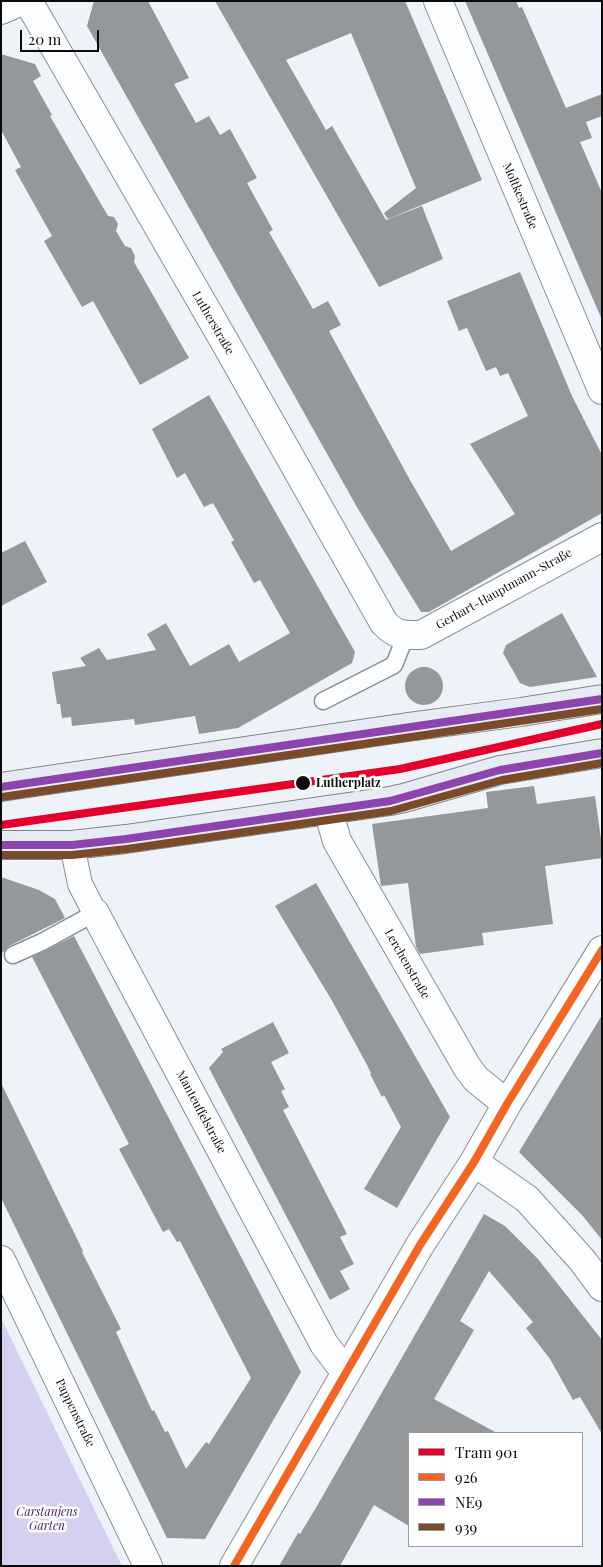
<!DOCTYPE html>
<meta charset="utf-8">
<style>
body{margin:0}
#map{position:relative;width:603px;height:1567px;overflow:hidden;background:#edf3f9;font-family:"Playfair Display",serif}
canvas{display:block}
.frame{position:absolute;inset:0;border:2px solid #0a0a0a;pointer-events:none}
.legend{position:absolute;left:408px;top:1432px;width:175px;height:115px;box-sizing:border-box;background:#fff;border:1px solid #9d9d9d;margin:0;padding:6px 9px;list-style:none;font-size:15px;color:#0a0a0a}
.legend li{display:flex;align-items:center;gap:10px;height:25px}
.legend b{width:25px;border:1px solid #9d9d9d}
.scale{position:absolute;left:20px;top:30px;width:79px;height:22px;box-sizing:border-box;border:2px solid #0a0a0a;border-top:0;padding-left:6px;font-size:15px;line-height:18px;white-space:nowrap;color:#0a0a0a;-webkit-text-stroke:4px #fff;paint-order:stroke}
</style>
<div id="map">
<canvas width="603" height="1567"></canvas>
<div class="frame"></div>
<ul class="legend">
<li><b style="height:6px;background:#e4002b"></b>Tram 901</li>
<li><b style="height:6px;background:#f26522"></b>926</li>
<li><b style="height:6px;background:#8e44ad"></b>NE9</li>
<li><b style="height:6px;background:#7a4b2a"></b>939</li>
</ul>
<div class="scale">20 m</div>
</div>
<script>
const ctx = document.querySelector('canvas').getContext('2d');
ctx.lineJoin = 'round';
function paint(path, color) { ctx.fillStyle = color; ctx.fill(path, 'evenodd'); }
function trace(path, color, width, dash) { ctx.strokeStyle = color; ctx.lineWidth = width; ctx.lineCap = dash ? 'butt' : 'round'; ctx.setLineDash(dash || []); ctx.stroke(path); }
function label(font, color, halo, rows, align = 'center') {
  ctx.font = font + ' "Playfair Display",serif'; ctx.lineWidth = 5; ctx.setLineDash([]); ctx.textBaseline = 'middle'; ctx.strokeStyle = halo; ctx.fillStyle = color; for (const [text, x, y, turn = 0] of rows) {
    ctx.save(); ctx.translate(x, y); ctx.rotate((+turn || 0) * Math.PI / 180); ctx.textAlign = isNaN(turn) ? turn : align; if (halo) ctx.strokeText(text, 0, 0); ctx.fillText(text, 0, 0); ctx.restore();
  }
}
const green = new Path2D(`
 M1 1318 118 1558 122 1566H1Z`);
const building = new Path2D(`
 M94 1H148L189 78 174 84 196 123 209 116 220 135 230 129 257 178 247 183 273 230 269 232 313 309 328 301 341 325 329 331 410 480 451 551 515 514 470 444 528 416 508 373 500 376 496 367 486 371 467 328 459 331 447 301 520 272 572 396 602 455V513L429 612H421L358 509 87 26Z
 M215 1H405L482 180 388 219 384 213 416 188 351 33 286 60 326 130 332 126 386 220 422 206 443 259 379 287Z
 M465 1H516L519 8 522 7 566 108 602 94V116L586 122 592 138 580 142 602 193V320Z
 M1 54 35 64 41 76 33 81 52 115 50 116 108 216 114 217 118 224 116 231 125 246 131 248 135 256 134 262 189 358 140 385 93 301 82 307 44 241 52 236 15 170 21 167 1 130Z
 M209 395 355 652 352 663 238 728 199 734 195 716 135 725 134 719 72 726 71 717 62 718 60 704H57L52 672 86 666 80 658 99 648 107 660 156 650 147 634 166 623 190 666 229 644 239 662 290 633 260 580 254 583 231 542 234 540 213 503 204 507 185 473 177 478 152 429Z
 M25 541 47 582 1 606V553Z
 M562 613 597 677 530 687 520 683 503 653 506 645Z
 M405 686a19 19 0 1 1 38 0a19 19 0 1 1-38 0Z
 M534 786 537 804 595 796 602 846V858L545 866 553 924 482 933 484 945 420 954 416 947 408 883 381 886 372 824 488 808 486 792Z
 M1 877 39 890 55 899 65 918 9 946 1 954Z
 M316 883 450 1117 397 1208 364 1189 401 1127 384 1095 382 1097 370 1074 371 1073 366 1063 331 999 275 906Z
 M74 936 301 1372 205 1539 167 1538 1 1198V1083L83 1251 82 1252 121 1329 116 1332 152 1411 154 1410 165 1432 168 1431 186 1469 206 1442 209 1444 251 1378 180 1241 177 1242 169 1229 163 1232 119 1149 129 1144 32 957Z
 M602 1015V1240L582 1215 519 1152Z
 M273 1022 289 1053 271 1062 285 1089 281 1091 289 1107 283 1110 347 1234 340 1237 354 1264 340 1271 350 1289 330 1300 209 1068 223 1052 221 1049Z
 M484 1214 505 1226 538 1259 602 1340V1434L580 1397 573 1400 550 1359 526 1328 533 1322 489 1271 460 1321 474 1330 434 1399 497 1433H409V1526L374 1505 340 1566H279L298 1533 300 1534 317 1506Z`);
const service = new Path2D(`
 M323 701 394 665 406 635
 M13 955 42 942 95 913`);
const pedestrian = new Path2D(`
 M72 845 80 884 95 913`);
const minor = new Path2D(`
 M28 1 226 344 384 623C397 636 402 635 421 635L602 537
 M438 1 602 390
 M1 10 22 1
 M328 810 337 841 467 1067 476 1079 507 1104
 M95 913 324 1344 346 1373
 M474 1162 527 1199 582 1260 602 1287
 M1 1260 148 1566
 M234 1566 420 1245 474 1162 507 1104 602 950`);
const secondary = new Path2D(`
 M1 787 408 727 521 712 602 699
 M1 845H72L126 839 390 801 404 798 500 770 602 753`);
const bus1 = new Path2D(`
 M234 1566 420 1245 474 1162 507 1104 602 950`);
const bus2 = new Path2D(`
 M1 787 602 699
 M1 845H72L126 839 390 801 500 770 602 753`);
const bus3 = new Path2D(`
 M2 797 602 709
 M1 855H72L127 849 391 811 502 780 602 763`);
const tram1 = new Path2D(`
 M1 825 400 769 602 724`);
const markers = [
 [303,783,8,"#0a0a0a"]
];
const streetNames = [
 ["Moltkestraße",520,196,67],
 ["Lutherstraße",213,323,60],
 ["Gerhart-Hauptmann-Straße",504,589,-29],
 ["Lerchenstraße",407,964,60],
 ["Manteuffelstraße",201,1112,62],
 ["Pappenstraße",75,1413,64]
];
const stopNames = [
 ["Lutherplatz",316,783]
];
const parkNames = [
 ["Carstanjens",47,1512],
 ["Garten",47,1526]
];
paint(green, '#d4d0ef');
paint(building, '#94989b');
trace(service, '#8c8f92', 19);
trace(pedestrian, '#8c8f92', 26);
trace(minor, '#8c8f92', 30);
trace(secondary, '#838688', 30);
trace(service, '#fcfdfe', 16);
trace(pedestrian, '#fcfdfe', 24);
trace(minor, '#fcfdfe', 28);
trace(secondary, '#e7ecf4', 28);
trace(bus1, '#f26522', 8);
trace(bus2, '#8e44ad', 8);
trace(bus3, '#7a4b2a', 8);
trace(tram1, '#e4002b', 8);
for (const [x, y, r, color] of markers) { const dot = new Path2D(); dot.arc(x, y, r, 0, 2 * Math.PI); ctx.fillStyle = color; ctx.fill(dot); trace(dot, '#fff', 2); }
label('12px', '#0a0a0a', '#fff', streetNames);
label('bold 12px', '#0a0a0a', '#fff', stopNames, 'left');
label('italic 12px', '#411e5e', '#fff', parkNames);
</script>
